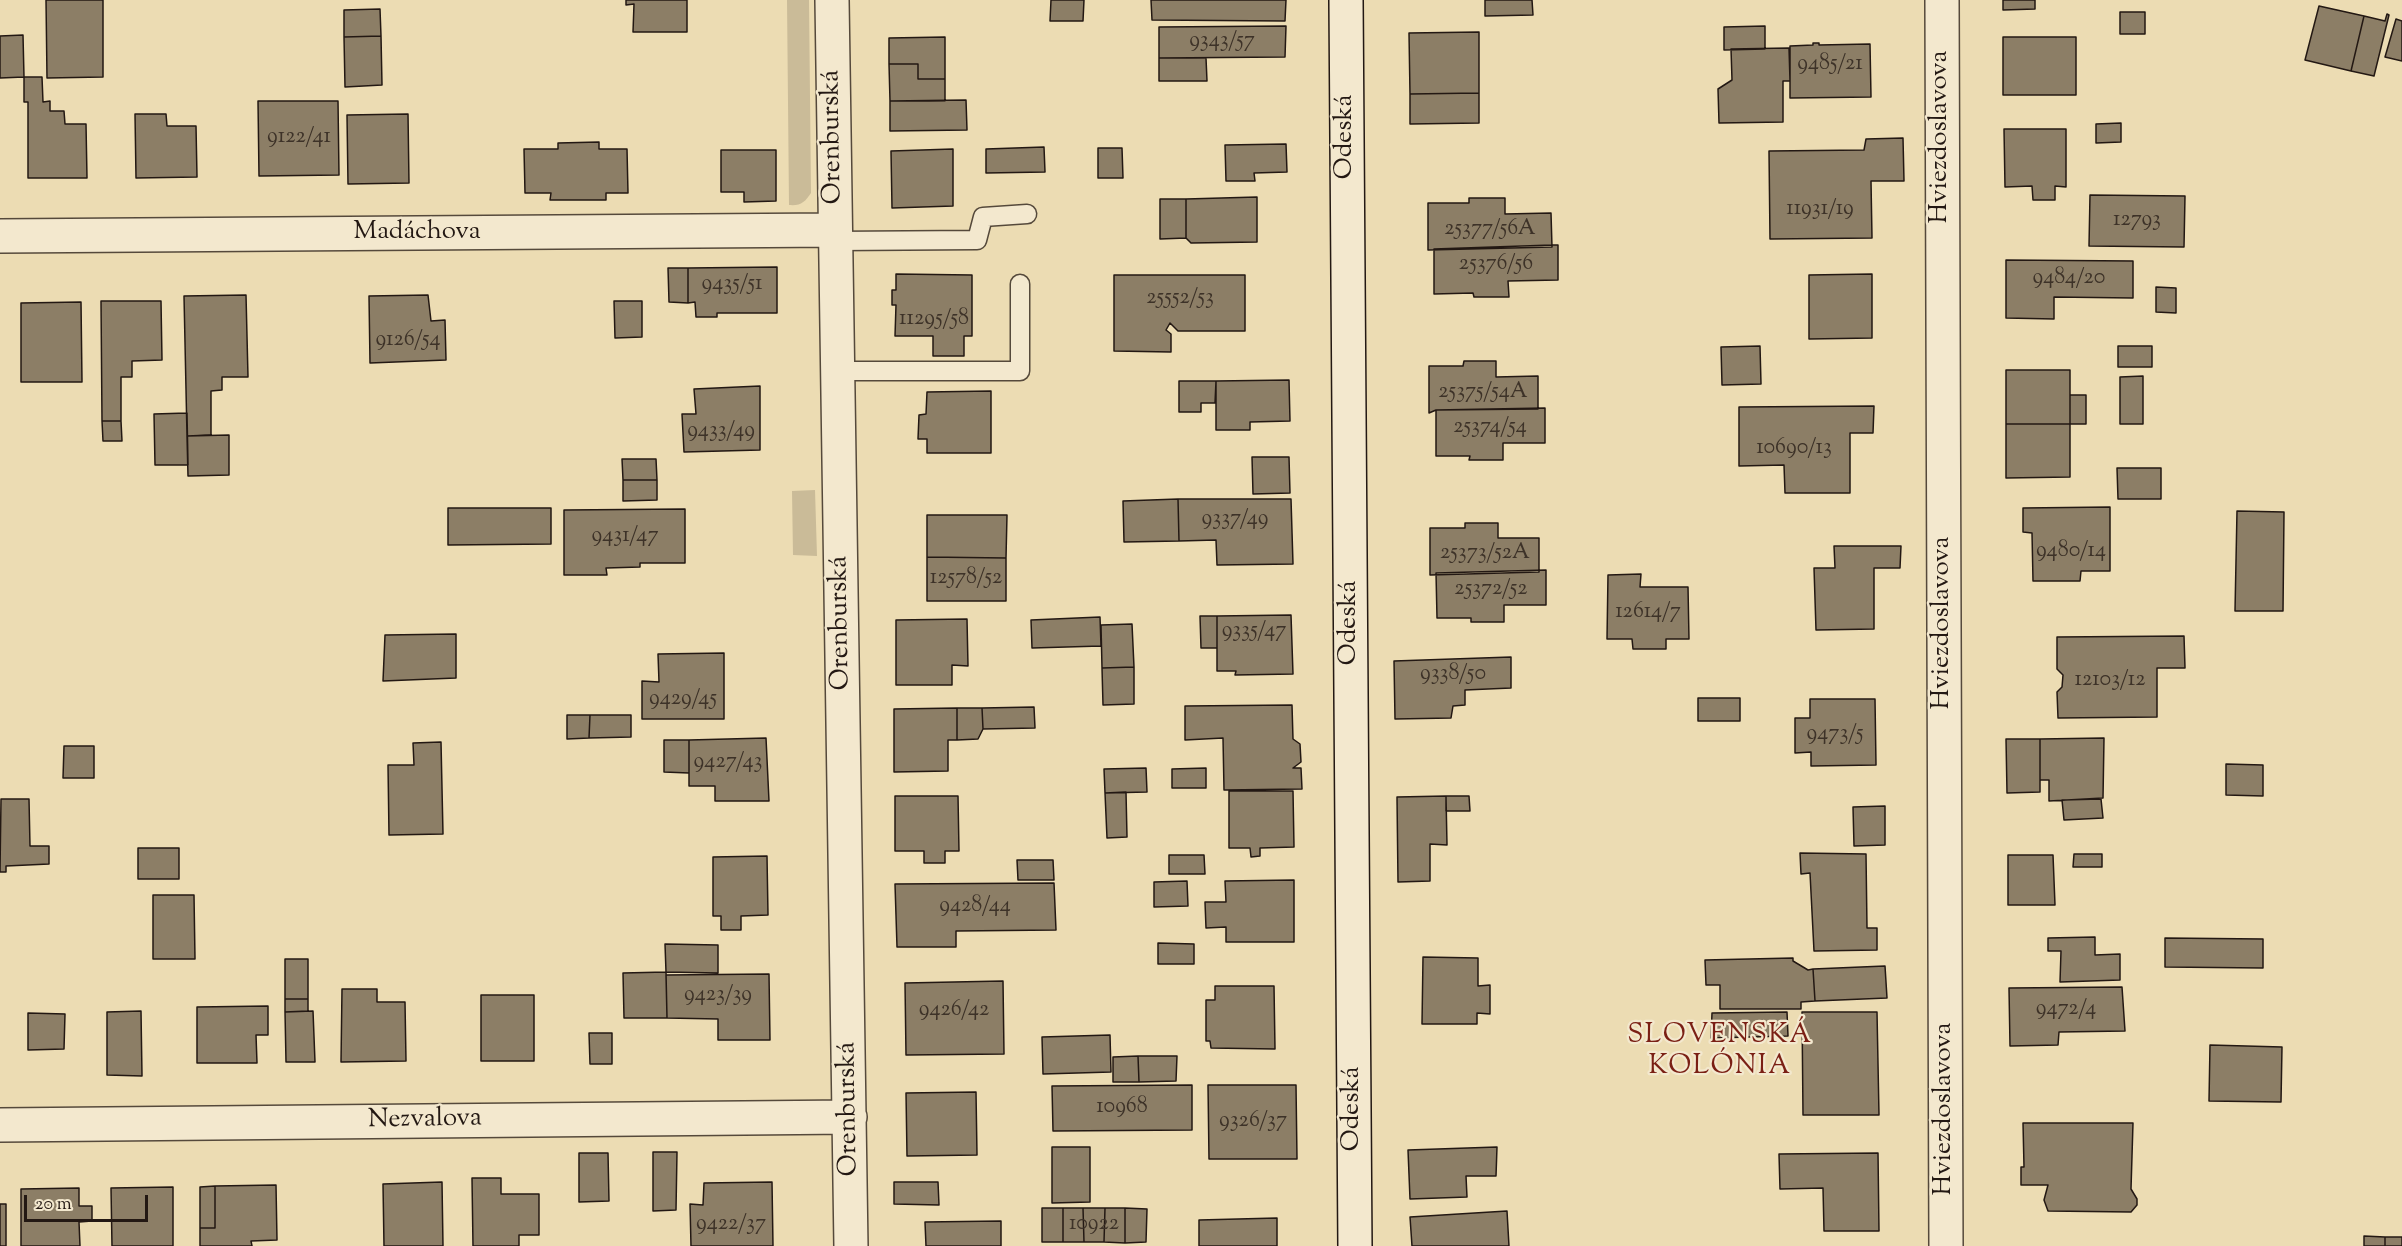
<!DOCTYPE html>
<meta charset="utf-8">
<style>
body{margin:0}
#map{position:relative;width:2402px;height:1246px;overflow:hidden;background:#ecdcb3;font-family:"Sorts Mill Goudy",serif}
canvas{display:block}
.scale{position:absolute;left:24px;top:1195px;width:124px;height:27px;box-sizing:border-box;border:3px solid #231813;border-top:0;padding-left:8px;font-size:18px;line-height:21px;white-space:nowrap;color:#231813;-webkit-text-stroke:4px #f3e8ce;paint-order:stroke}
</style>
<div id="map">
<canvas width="2402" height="1246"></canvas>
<div class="scale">20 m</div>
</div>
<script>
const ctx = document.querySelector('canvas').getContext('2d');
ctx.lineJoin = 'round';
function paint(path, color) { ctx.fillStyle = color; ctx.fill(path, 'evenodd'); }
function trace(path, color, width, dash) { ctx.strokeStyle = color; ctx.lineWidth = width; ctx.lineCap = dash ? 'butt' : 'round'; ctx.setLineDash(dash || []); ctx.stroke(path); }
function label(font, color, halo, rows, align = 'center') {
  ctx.font = font + ' "Sorts Mill Goudy",serif'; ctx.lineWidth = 4.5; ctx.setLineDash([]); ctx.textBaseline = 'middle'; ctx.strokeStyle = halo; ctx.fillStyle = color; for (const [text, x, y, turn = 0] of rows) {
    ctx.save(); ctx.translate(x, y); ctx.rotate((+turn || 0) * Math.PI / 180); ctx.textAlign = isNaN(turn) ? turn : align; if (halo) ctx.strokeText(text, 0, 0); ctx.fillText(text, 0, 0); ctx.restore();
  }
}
const green = new Path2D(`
 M787 0H809L811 193C805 202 801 206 789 205Z
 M815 490 817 556 793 555 792 491Z`);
const building = new Path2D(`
 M46 0H103V77L47 78Z
 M626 0H687V32H633L634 4 626 5Z
 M1051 0H1084L1083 21H1050Z
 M1151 0H1286L1285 21 1152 20Z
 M1485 0H1532L1533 15 1485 16Z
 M2003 0H2035V9L2003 10Z
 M2319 6 2364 16 2351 71 2305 60Z
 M380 9 381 36 344 37V10Z
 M2120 12H2145V34H2120Z
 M2387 14 2389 15 2374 76 2351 71 2364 16 2385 21Z
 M2396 19 2402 21V61L2385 57Z
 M1286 26 1285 57 1159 58V27Z
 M1765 26V49L1724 50V27Z
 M1479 32V93L1410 94 1409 33Z
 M23 35 24 77 0 78V36Z
 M381 36 382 85 345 87 344 37Z
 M945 37V79H918V64H889V38Z
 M2003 37H2076V95H2003Z
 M1813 43H1819V45L1870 44 1871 97 1790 98V46L1813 45Z
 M1789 48 1790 81H1783V122L1719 123 1718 89 1732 80 1731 49Z
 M1159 58H1206L1207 81H1159Z
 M889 64H918V79H945V101H890Z
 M24 77H42L43 102 50 101V111H64L65 124H86L87 178H28V102H24Z
 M1479 93V123L1410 124V94Z
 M966 100 967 130 890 131V101Z
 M258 101H338L339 175 259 176Z
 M135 114H166L167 126H196L197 177 136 178Z
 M408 114 409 183 348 184 347 115Z
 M2121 123V142L2096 143V124Z
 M2004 129H2066V187L2055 186V200H2033L2032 186 2005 187Z
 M1903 138 1904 181H1871L1872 238 1770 239 1769 151 1864 150 1866 139Z
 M599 142V149H627L628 193H606V200H550L551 193H525L524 149H558V143Z
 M1286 144 1287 172 1254 173 1255 181H1226L1225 145Z
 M1044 147 1045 172 986 173V149Z
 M1098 148H1122L1123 178H1098Z
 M953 149V206L892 208 891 151Z
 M721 150H776V201L744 202V192H721Z
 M2090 195 2185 196 2184 247 2089 246Z
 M1257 197V242L1191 243 1186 238V199Z
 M1469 198H1505V214L1551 213 1552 247 1428 250V203H1469Z
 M1160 199H1186V238L1160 239Z
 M1552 245H1558V280L1508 281 1509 297H1474L1473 293 1434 294V249Z
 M2006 260 2133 261V298L2054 297V319L2006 318Z
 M777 267V313H717V317H696L695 302 688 303V268Z
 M668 268H688V303L669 302Z
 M896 274 972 275V336H964V356H933V336H895L896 305H892V290H896Z
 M1872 274V338L1809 339V275Z
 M1114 275H1245V331H1178L1170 323 1166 330 1171 334V352L1114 351Z
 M2156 287 2176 288V313L2156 312Z
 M246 295 248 377H222V390L211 391V435L187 436 184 296Z
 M428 295 431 321 445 320 446 360 370 363 369 296Z
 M101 301H161L162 360 132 361V377H121V421H102Z
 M614 301H642V337L615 338Z
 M81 302 82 382H21V303Z
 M1760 346 1761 384 1722 385 1721 347Z
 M2118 346H2152V367H2118Z
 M1464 361H1496V377L1538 376V409L1436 410 1429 413V366H1463Z
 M2006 370H2070V424H2006Z
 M2143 376V424H2120V377Z
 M1289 380 1290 421 1250 422V430H1216V381Z
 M1179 381H1216L1215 403H1201V412H1179Z
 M760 386V450L684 452 682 414H696L694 389Z
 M991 391V453H927V439H918L919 415 926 414 927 392Z
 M2070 395H2086V424H2070Z
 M1874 406 1873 433H1850V493H1785L1784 465 1739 466V407Z
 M1545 408V443H1503V460H1469L1470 456H1436V410Z
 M187 413 188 465H155L154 414Z
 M102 421H121L122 441H103Z
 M2006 424H2070V477L2006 478Z
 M229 435V475L188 476 187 436Z
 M1252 457H1289L1290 493 1253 494Z
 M622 459H656L657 480H623Z
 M2117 468H2161V499H2118Z
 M623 480H657V500L623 501Z
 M1178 499 1179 541 1124 542 1123 501Z
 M1178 499H1291L1293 564 1217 565 1216 540 1179 541Z
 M2110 507V571H2081L2080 581H2033L2032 533 2023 532V508Z
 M448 508H551V544L448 545Z
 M685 509V563H640V567L606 568 607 575H564V510Z
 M2237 511 2284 512 2283 611H2235Z
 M927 515H1007L1006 558 927 557Z
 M1465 523H1498V538H1539V572L1430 575V528H1465Z
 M1834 546H1901L1900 568H1874V629L1816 630 1814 568H1835Z
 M927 557 1006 558V601H927Z
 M1546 570V605H1504V622H1471V618H1437L1436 573Z
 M1641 574 1640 587H1688L1689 639H1666V649H1633L1632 639H1607L1608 575Z
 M1291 615 1293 674 1235 675 1236 671H1217V616Z
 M1200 616H1217V648H1201Z
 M1100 617 1101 646 1032 648 1031 620Z
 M967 619 968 666 952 665V685H896V620Z
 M1132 624 1134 667 1102 668 1101 625Z
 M456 634V678L383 681 385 635Z
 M2184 636 2185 668H2157V717L2058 718 2057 692 2062 687 2063 675 2057 669V637Z
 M724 653V719H642V681L659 682 658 654Z
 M1511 657V688L1465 690V705L1453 706 1451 718 1395 719 1394 661Z
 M1134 667V704L1103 705 1102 668Z
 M1698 698H1740V721H1698Z
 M1810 699H1875L1876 765 1811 766V752L1795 753V718H1810Z
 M1292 705 1293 739 1300 744 1301 762 1293 768H1301L1302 789 1224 790 1223 738 1185 740V706Z
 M1034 707 1035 728 983 729 982 708Z
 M957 708V740H948V771L894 772V709Z
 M957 708H982L983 729 978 739 957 740Z
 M567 715H590L589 738 567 739Z
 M590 715H631V737L589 738Z
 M766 738 769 801H715V786H689V740Z
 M2104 738 2103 798 2049 801V780H2040V739Z
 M2006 739H2040V792L2007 793Z
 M664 740H689V773L664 772Z
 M441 742 443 834 389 835 388 765H414L413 743Z
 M64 746H94V778H63Z
 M2226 764 2263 765V796L2226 795Z
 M1146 768 1147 792 1105 793 1104 769Z
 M1206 768V788H1172V769Z
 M1229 791H1293L1294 847 1260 848V856L1251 857 1250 848H1229Z
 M1126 792 1127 837 1107 838 1105 793Z
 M895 796H958L959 851H945V863H924V851H895Z
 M1446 796 1447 845 1430 844V881L1398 882 1397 797Z
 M1446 796H1469L1470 811H1446Z
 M1 799H29L30 846H49V864L6 866V872H0Z
 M2101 799 2103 818 2064 820 2062 800Z
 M1885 806V845L1854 846 1853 807Z
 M138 848H179V879H138Z
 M1800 853 1866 854 1867 928H1877V950L1814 951 1810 873 1801 874Z
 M2074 854H2102V867H2073Z
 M1169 855H1204L1205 874H1169Z
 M2008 855H2053L2055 905H2008Z
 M767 856 768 915 741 916V930H721V916H713V857Z
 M1017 860H1053L1054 880H1018Z
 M1294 880V942H1226V927L1206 928 1205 902H1226L1225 881Z
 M1187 881 1188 906 1154 907V882Z
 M1054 883 1056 930 956 931V947H897L895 884Z
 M153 895H194L195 959H153Z
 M2095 937V955L2120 954V980L2060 982 2061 951H2048V938Z
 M2165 938 2263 939V968L2165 967Z
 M1158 943 1194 944V964H1158Z
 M665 944 718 945V973L666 972Z
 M1423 957 1478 958V986L1490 985V1014L1477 1013V1024H1422Z
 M1793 958V961L1808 970 1813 969 1815 1001 1801 1002V1009H1720V985H1706L1705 960Z
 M285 959H308V999H285Z
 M1885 966 1887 998 1815 1001 1813 969Z
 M666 972 667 1018H624L623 973Z
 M769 974 770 1040H718V1019L667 1018 666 975Z
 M1003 981 1004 1054 906 1055 905 983Z
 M1215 986H1274L1275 1049 1211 1048 1210 1041H1206V1000H1215Z
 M2122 987 2125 1031 2059 1032 2058 1045 2010 1046 2009 988Z
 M342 989H377V1002H405L406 1061 341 1062Z
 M481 995H534V1061H481Z
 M285 999H308V1011L285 1012Z
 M268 1006V1035H256L257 1063H197V1007Z
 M141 1011 142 1076 107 1075V1012Z
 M313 1011 315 1062H286L285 1012Z
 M1787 1012 1788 1036 1711 1038 1712 1013Z
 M1802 1012H1877L1879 1115H1803Z
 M28 1013 65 1014 64 1049 28 1050Z
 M589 1033H612V1064H590Z
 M1110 1035 1111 1072 1043 1074 1042 1037Z
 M2210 1045 2282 1047 2281 1102 2209 1101Z
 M1138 1056 1139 1082H1113V1057Z
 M1138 1056H1177L1176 1081 1139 1082Z
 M1192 1085V1130L1053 1131 1052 1086Z
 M1208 1085H1296L1297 1159H1209Z
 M976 1092 977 1155 907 1156 906 1093Z
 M2023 1123H2133L2131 1189 2137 1199V1205L2131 1212 2048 1211 2044 1200 2048 1185H2021V1167H2024Z
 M1052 1147H1090V1202L1052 1203Z
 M1497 1147 1496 1176H1466L1467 1197 1410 1199 1408 1150Z
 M653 1152H677L676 1210 653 1211Z
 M579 1153H608L609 1201 579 1202Z
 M1878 1153 1879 1231H1824L1823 1188 1780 1189 1779 1154Z
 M472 1178H501V1194H539V1235H519V1246H473Z
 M442 1182 443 1246H384L383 1184Z
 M772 1182 773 1246H691L690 1204 703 1205 704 1183Z
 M894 1182H938L939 1205 894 1204Z
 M276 1185 277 1240 251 1241 252 1246H200V1228H215V1186Z
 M215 1186V1228H200V1187Z
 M173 1187V1246H112L111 1188Z
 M79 1188V1206H92V1221L79 1222 80 1246H21V1189Z
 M0 1204H6V1246H0Z
 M1042 1208H1063V1242H1042Z
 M1063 1208H1083L1084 1242H1063Z
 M1083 1208H1105L1104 1242H1084Z
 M1105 1208H1125V1243L1104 1242Z
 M1125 1208 1147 1209 1146 1242 1125 1243Z
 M1507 1211 1509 1246H1412L1410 1217Z
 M1277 1218V1246H1199V1220Z
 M1001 1221V1246H926L925 1222Z
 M2364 1236 2385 1237V1246H2364Z
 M2385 1237H2402V1246H2385Z`);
const lane = new Path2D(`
 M835 241 977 240 983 217 1027 214
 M837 371H1020V284`);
const street = new Path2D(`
 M832 0 851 1246
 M1942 0 1946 1246
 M0 236 835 230
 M0 1125 850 1117`);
const secondary = new Path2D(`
 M1346 0 1355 1246`);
const numberNames = [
 ["9343/57",1222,42],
 ["9485/21",1830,65],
 ["9122/41",299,138],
 ["11931/19",1820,210],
 ["12793",2137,221],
 ["25377/56A",1490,230],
 ["25376/56",1496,265],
 ["9484/20",2069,279],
 ["9435/51",732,285],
 ["25552/53",1180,299],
 ["11295/58",934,320],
 ["9126/54",408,341],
 ["25375/54A",1483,393],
 ["25374/54",1490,428],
 ["9433/49",721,432],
 ["10690/13",1794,449],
 ["9337/49",1235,520],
 ["9431/47",625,537],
 ["9480/14",2071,552],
 ["25373/52A",1485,554],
 ["12578/52",966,579],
 ["25372/52",1491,590],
 ["12614/7",1648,613],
 ["9335/47",1254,632],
 ["9338/50",1453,675],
 ["12103/12",2110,681],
 ["9429/45",683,700],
 ["9473/5",1835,735],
 ["9427/43",728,763],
 ["9428/44",975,907],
 ["9423/39",718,996],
 ["9472/4",2066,1010],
 ["9426/42",954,1011],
 ["10968",1122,1108],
 ["9326/37",1253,1122],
 ["9422/37",731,1225],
 ["10922",1094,1225]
];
const streetNames = [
 ["Orenburská",834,137,-91],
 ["Odeská",1347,137,-90],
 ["Hviezdoslavova",1942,137,-90],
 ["Madáchova",417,234],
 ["Orenburská",842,623,-91],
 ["Odeská",1351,623,-90],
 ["Hviezdoslavova",1944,623,-90],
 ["Orenburská",850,1109,-91],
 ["Odeská",1354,1109,-90],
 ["Hviezdoslavova",1946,1109,-90],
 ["Nezvalova",425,1121,-1]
];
const neighbourhoodNames = [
 ["SLOVENSKÁ",1720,1037],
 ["KOLÓNIA",1720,1068]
];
paint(green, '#cabb98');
paint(building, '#8c7e66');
trace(building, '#231813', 1.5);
trace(lane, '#55493b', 21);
trace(street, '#55493b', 36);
trace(secondary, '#231813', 36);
trace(lane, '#f3e8ce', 18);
trace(street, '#f3e8ce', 33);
trace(secondary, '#f3e8ce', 33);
label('22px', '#3d3228', null, numberNames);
label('26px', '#231813', '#f3e8ce', streetNames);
ctx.letterSpacing = '1.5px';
label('27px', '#7a1f14', '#f3e8ce', neighbourhoodNames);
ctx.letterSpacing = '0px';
</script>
